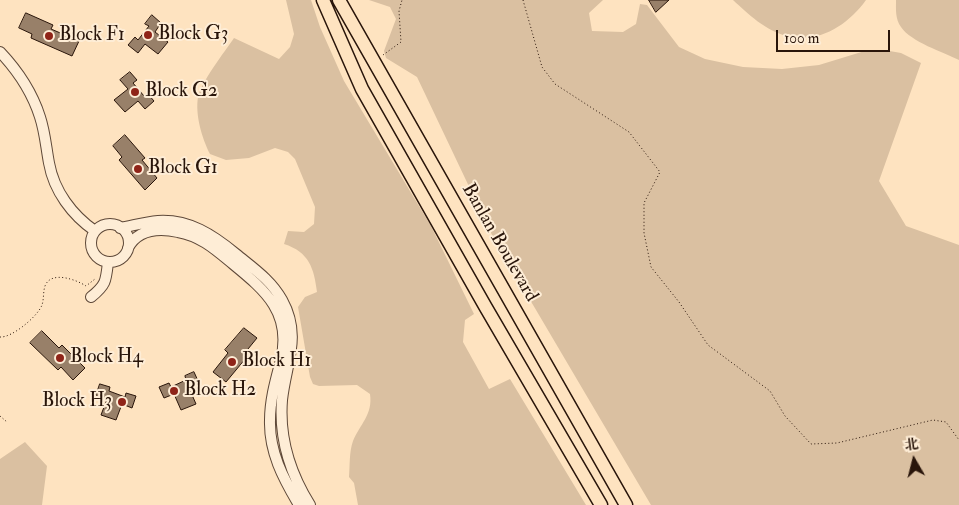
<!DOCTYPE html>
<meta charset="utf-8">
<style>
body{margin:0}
#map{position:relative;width:959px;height:505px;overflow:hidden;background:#fee3c0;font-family:"IM FELL Double Pica","Noto Serif SC",serif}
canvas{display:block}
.north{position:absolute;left:889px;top:435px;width:50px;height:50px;-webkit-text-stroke:4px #feedd6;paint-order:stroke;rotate:352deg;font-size:14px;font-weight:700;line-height:20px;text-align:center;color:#29150a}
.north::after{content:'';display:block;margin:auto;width:18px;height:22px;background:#29150a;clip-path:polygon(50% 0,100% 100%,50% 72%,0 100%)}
.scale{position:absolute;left:776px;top:30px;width:114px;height:22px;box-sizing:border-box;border:2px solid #29150a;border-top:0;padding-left:6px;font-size:15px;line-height:18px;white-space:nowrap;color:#29150a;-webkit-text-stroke:4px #feedd6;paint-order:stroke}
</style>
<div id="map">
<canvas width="959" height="505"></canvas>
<div class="north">北</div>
<div class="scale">100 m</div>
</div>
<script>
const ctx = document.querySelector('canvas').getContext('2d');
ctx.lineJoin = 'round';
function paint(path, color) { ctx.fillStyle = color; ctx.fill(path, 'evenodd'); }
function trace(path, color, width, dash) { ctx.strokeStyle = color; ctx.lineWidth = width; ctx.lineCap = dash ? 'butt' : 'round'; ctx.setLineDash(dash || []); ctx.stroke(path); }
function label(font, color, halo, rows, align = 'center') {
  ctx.font = font + ' "IM FELL Double Pica",serif'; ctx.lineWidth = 4; ctx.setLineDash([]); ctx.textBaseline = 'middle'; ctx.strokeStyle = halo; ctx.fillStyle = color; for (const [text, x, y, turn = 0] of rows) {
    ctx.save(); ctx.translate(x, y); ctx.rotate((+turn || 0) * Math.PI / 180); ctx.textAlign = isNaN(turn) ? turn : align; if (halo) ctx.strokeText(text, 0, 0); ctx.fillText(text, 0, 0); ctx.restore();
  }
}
const green = new Path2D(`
 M286 0H311L320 27 344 81 431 226 474 314 465 320 463 342 489 389 510 379 586 505H358L354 483 349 477C350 466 349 452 353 441 360 424 373 415 370 394L357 385 319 386 313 384 310 377 298 307 305 297 317 292C314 268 309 252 284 244L288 231 304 232 314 224 315 207 295 159 288 152 275 148 249 158 226 160 210 154C202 138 195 115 198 97 200 84 225 51 234 38L279 59 290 47 294 34Z
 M369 0H603L589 13 592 31 623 32 636 24 640 4 647 5 679 47 705 59 743 67 782 69 819 65 868 50H884L901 53 921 63 879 181 906 226 959 245V505H651L493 237 417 77 386 58 384 51 396 19 390 7Z
 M733 0H866C848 25 819 44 787 36 766 31 748 14 733 0Z
 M896 0H959V60C943 52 911 42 901 27 895 19 896 9 896 0Z
 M25 442 47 466 42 505H0V459Z`);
const building = new Path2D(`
 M649 0H669L656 12Z
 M26 13 53 25 51 29 79 41 72 56 31 38 32 34 19 28Z
 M152 15 161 23 155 32 168 42 158 54 145 44 138 53 128 45 135 37 138 40 149 26 145 24Z
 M130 72 137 80 133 83 144 96 147 93 154 101 145 109 138 101 125 112 114 100 128 89 120 80Z
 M125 135 145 158 142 160 157 178 145 190 119 160 122 157 113 146Z
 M244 328 257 338 248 349 251 352 226 382 213 372 228 353 225 350Z
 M42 331 59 348 62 345 85 368 73 380 61 367 58 370 30 343Z
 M194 372 199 383 189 388 196 404 181 410 174 394 164 398 159 387 169 383 171 387 186 380 185 376Z
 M100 384 110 387 109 391 125 397 126 393 136 396 132 408 122 404 116 420 101 415 107 399 96 396Z`);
const path = new Path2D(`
 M523 0 542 67 555 84 629 132 660 172 644 203V233L651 267 679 302 708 345 770 391 785 416 811 444 837 443 933 420 946 422 959 440
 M383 55 401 42 399 11 402 0
 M0 337C12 338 38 316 42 305 44 299 43 292 45 286 51 270 77 280 86 286L95 279
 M0 416 7 422`);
const minor = new Path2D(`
 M0 52C18 71 32 92 40 117 45 132 46 147 49 163 54 191 72 215 95 231
 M91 243a19 19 0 1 1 38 0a19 19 0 1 1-38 0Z
 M120 228C132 226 145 222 158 221 189 219 213 235 236 254 253 268 271 280 282 300 302 336 286 363 282 400 279 438 290 473 310 505
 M128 248C138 229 159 228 178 232 201 236 216 250 233 264 266 291 292 313 281 360 276 379 270 399 270 420 269 452 283 478 299 505
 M91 297C106 285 106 281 108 262`);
const major = new Path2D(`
 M323 0 362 89 485 306 601 505
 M339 0 626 505`);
const markers = [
 [148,35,5,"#8f2418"],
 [49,36,5,"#8f2418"],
 [135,92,5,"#8f2418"],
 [138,169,5,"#8f2418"],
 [60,358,5,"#8f2418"],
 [232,362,5,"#8f2418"],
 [174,391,5,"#8f2418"],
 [122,402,5,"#8f2418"]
];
const poiNames = [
 ["Block G3",158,35],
 ["Block F1",59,36],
 ["Block G2",145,92],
 ["Block G1",148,169],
 ["Block H4",70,358],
 ["Block H1",242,362],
 ["Block H2",184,391],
 ["Block H3",112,402,"right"]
];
const streetNames = [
 ["Banlan Boulevard",499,243,60]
];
paint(green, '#dac0a1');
paint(building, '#988069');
trace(building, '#29150a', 1);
trace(minor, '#5e4838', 12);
trace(major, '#29150a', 15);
trace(path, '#29150a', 1, [1, 2.5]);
trace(minor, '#feedd6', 10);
trace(major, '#fee3c0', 12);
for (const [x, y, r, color] of markers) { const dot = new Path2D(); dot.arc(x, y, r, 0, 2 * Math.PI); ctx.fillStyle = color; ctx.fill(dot); trace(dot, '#feedd6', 2); }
label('19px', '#29150a', '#feedd6', poiNames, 'left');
label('19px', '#29150a', '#feedd6', streetNames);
</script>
